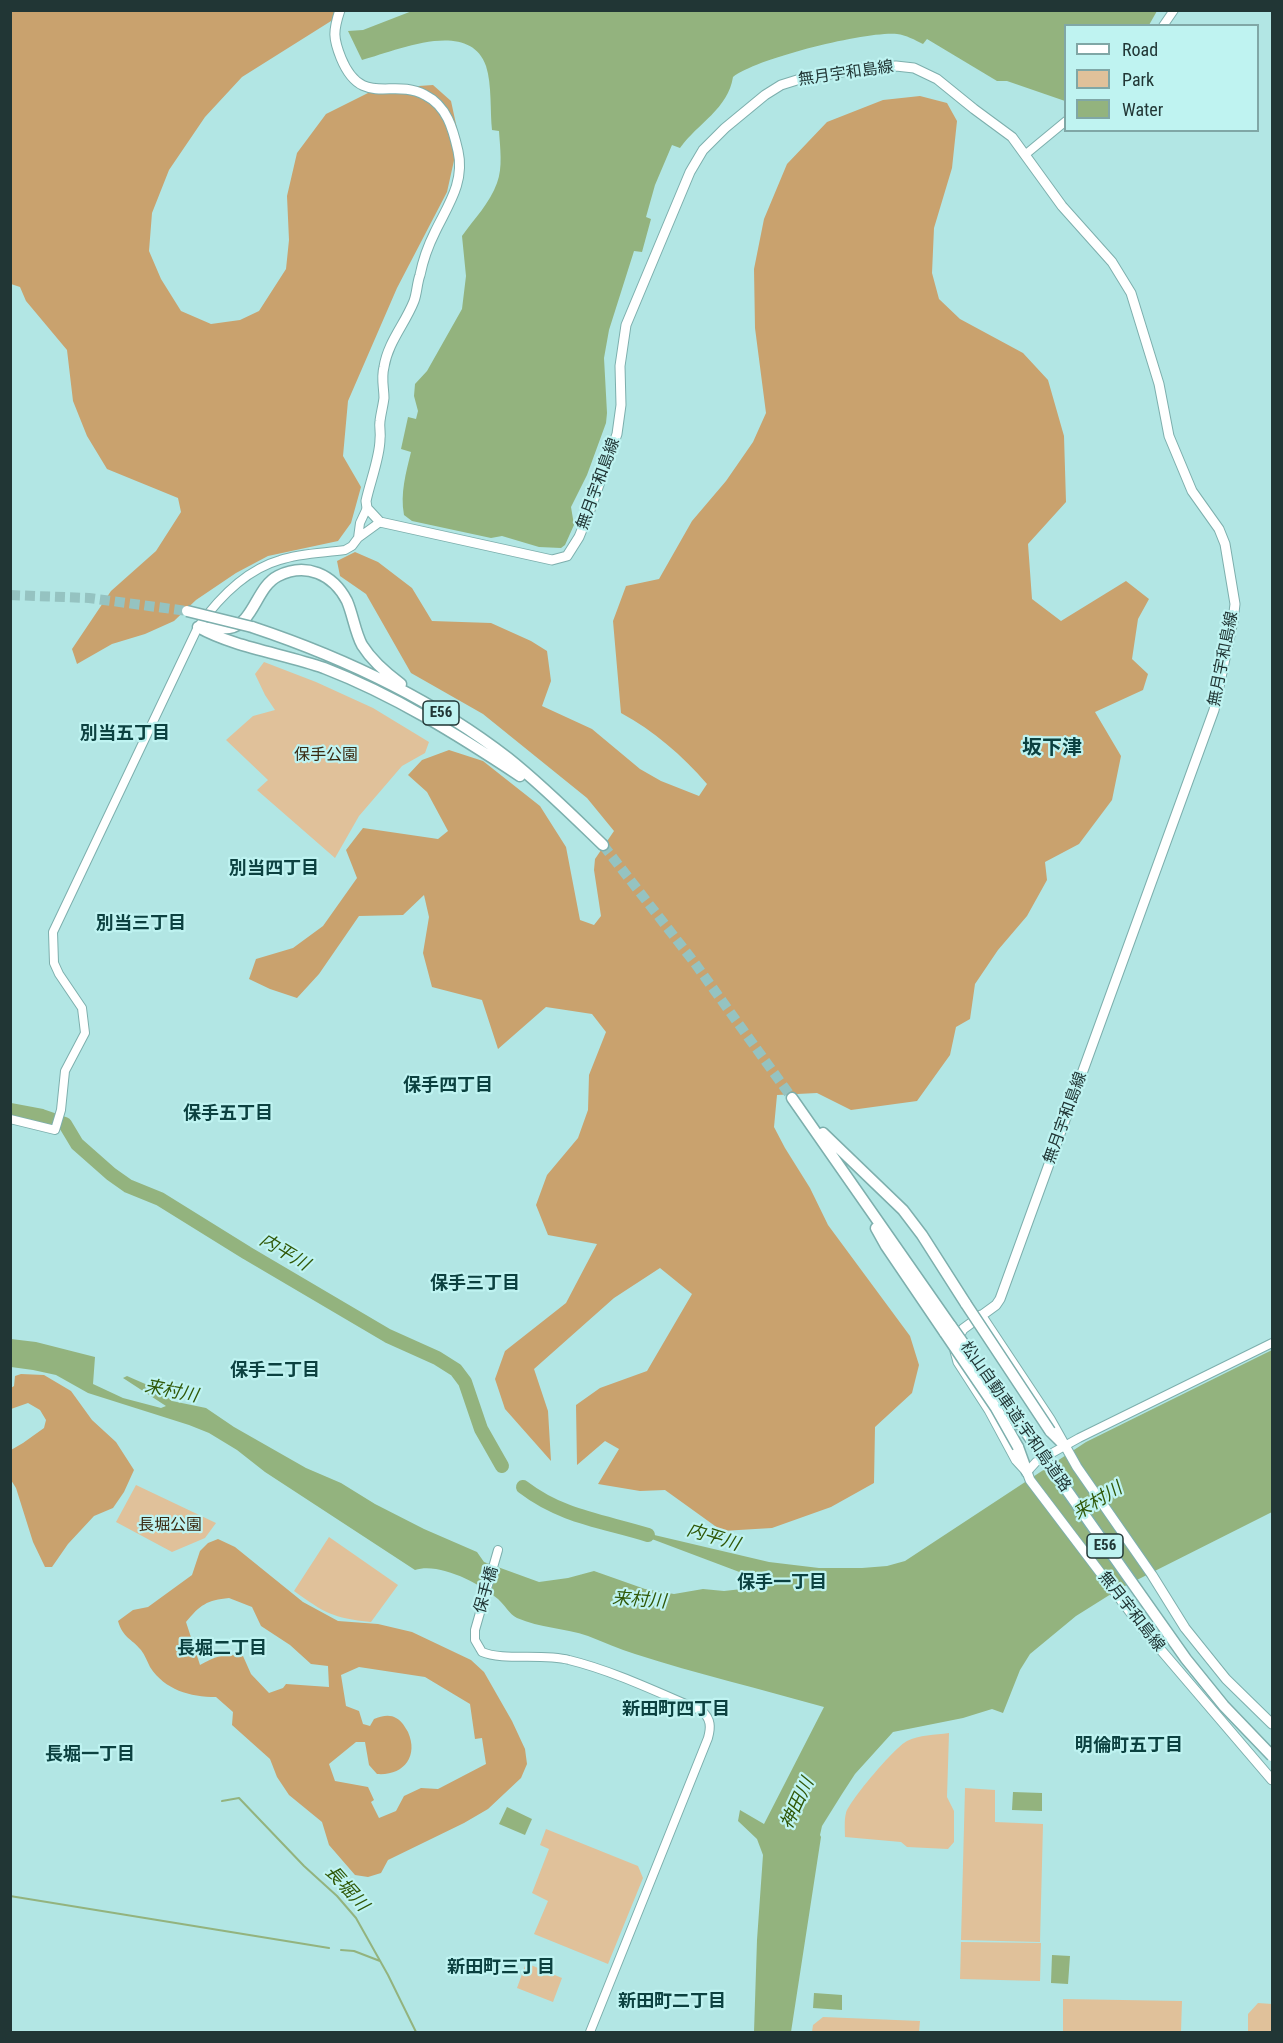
<!DOCTYPE html>
<meta charset="utf-8">
<style>
body{margin:0}
#map{position:relative;width:1283px;height:2043px;overflow:hidden;background:#b2e6e4;font-family:"Roboto Condensed",sans-serif}
canvas{display:block}
.frame{position:absolute;inset:0;border:12px solid #213635;pointer-events:none}
.legend{position:absolute;left:1064px;top:24px;width:195px;height:108px;box-sizing:border-box;background:#bff3f1;border:2px solid #80a7a6;margin:0;padding:8px 10px;list-style:none;font-size:18px;color:#213635}
.legend li{display:flex;align-items:center;gap:12px;height:30px}
.legend b{width:30px;border:2px solid #80a7a6}
</style>
<div id="map">
<canvas width="1283" height="2043"></canvas>
<div class="frame"></div>
<ul class="legend">
<li><b style="height:8px;background:#fff"></b>Road</li>
<li><b style="height:16px;background:#e0c19a"></b>Park</li>
<li><b style="height:16px;background:#93b37e"></b>Water</li>
</ul>
</div>
<script>
const ctx = document.querySelector('canvas').getContext('2d');
ctx.lineJoin = 'round';
function paint(path, color) { ctx.fillStyle = color; ctx.fill(path, 'evenodd'); }
function trace(path, color, width, dash) { ctx.strokeStyle = color; ctx.lineWidth = width; ctx.lineCap = dash ? 'butt' : 'round'; ctx.setLineDash(dash || []); ctx.stroke(path); }
function label(font, color, halo, rows, align = 'center') {
  ctx.font = font + ' "Roboto Condensed","Noto Sans JP",sans-serif'; ctx.lineWidth = 4.5; ctx.setLineDash([]); ctx.textBaseline = 'middle'; ctx.strokeStyle = halo; ctx.fillStyle = color; for (const [text, x, y, turn = 0] of rows) {
    ctx.save(); ctx.translate(x, y); ctx.rotate((+turn || 0) * Math.PI / 180); ctx.textAlign = isNaN(turn) ? turn : align; if (halo) ctx.strokeText(text, 0, 0); ctx.fillText(text, 0, 0); ctx.restore();
  }
}
const green = new Path2D(`
 M264 662 316 682 373 708 429 742 425 753 402 766 359 816 335 858 257 790 268 780 226 740 253 716 275 710 265 695 255 674Z
 M136 1485 216 1523 205 1538 172 1552 116 1522Z
 M329 1537 398 1585 371 1622C332 1618 325 1613 294 1591Z
 M949 1733 947 1797 954 1811V1842L948 1849 907 1847 901 1842 845 1837C845 1830 844 1820 846 1813 850 1800 895 1747 907 1741 919 1735 935 1735 949 1733Z
 M965 1788 995 1790V1822L1043 1824 1040 1942 961 1940Z
 M546 1829 638 1866 643 1878 608 1964 534 1934 548 1901 532 1893 549 1849 540 1845Z
 M961 1942 1041 1943 1040 1981 960 1979Z
 M526 1963 562 1978 553 2002 517 1988Z
 M1063 1999 1182 2001 1181 2032H1063Z
 M1258 2003 1272 2004V2032H1248V2014Z
 M823 2017 920 2021 919 2032H812L813 2025Z`);
const forest = new Path2D(`
 M10 11H347L242 77 205 117 169 170 152 213 149 251 161 279 181 311 211 324 240 320 259 311 286 269 289 240 287 196 297 153 326 114 376 89 433 85 451 101 459 138 447 192 397 288 348 401 343 456 361 487 351 523 338 541 268 556 236 573 196 600 174 621 145 634 112 644 77 664 72 649 111 591 156 551 181 512 178 498 107 469 87 436 73 401 67 350 26 301 20 287 11 284Z
 M920 96 947 103 957 121 952 168 934 228 932 273 939 299 960 319 1023 353 1048 380 1064 436 1066 502 1028 544 1032 599 1061 621 1126 581 1149 599 1138 619 1132 659 1148 674 1143 690 1095 712 1121 756 1112 800 1079 844 1045 862 1047 880 1027 916 998 950 975 984 970 1019 956 1027 950 1055 917 1101 851 1110 817 1093 777 1095 774 1127 785 1148 810 1188 828 1225 910 1336 919 1365 912 1393 875 1427 874 1483 831 1507 772 1528 722 1531 665 1490 640 1491 598 1484 619 1449 605 1441 577 1465 576 1405 600 1388 647 1371 692 1294 660 1268 614 1298 534 1369 548 1411 551 1461 505 1409 495 1379 505 1351 566 1303 597 1244 548 1235 536 1205 547 1175 578 1138 588 1110 589 1075 606 1032 592 1014 546 1007 498 1049 482 1000 432 987 423 953 429 917 424 895 403 915 359 916 319 974 297 998 270 989 249 979 256 959 293 948 323 926 357 878 346 850 363 828 438 839 448 831 427 792 408 775 422 760 449 750 483 761 540 806 566 847 580 920 594 925 601 916 594 870 595 859 614 831 587 798 483 714 411 673 366 594 340 576 337 561 355 552 378 562 412 588 432 621 491 623 531 641 547 651 551 681 542 706 592 729 640 769 661 781 699 796 707 784C682 755 654 731 621 713L613 621 626 586 659 579 692 521 726 481 753 442 766 413 755 328 754 269 764 219 787 164 827 122 883 100Z
 M21 1374 44 1375 71 1391 92 1420 116 1442 134 1470 124 1492 113 1508 94 1516 68 1544 52 1567H45L33 1542 16 1488 11 1480V1450L23 1443 44 1428 46 1420 40 1410 28 1403 11 1409V1388L14 1386 15 1376Z
 M218 1539 235 1547 303 1602 338 1621 378 1624 412 1632 471 1660 484 1672 512 1721 525 1749 527 1764 521 1778 488 1809 464 1823 388 1860 381 1873 368 1877 355 1875 329 1845 322 1822 289 1795 277 1777 270 1759 232 1725 233 1712 216 1697C190 1697 165 1690 150 1667 147 1661 145 1655 141 1650 131 1638 123 1638 118 1621L133 1610 148 1607 192 1575 200 1551 208 1543ZM229 1598 252 1607 261 1626 290 1645 311 1664 328 1666 329 1687 286 1684 283 1688 269 1693 251 1674 243 1656C222 1654 218 1655 200 1665L186 1622C200 1605 207 1600 229 1598ZM359 1667 425 1677 470 1704 475 1739 482 1738 486 1764 438 1789 421 1788 404 1796 396 1811 379 1818 371 1802 374 1800 368 1787 335 1781 329 1764 356 1742H365L369 1765 377 1774C403 1776 419 1757 408 1732 405 1727 402 1721 396 1718 390 1714 381 1716 374 1719L370 1726 363 1724 359 1711 346 1706 341 1675Z`);
const water = new Path2D(`
 M412 11V10L1157 11 1149 25 1066 26 1065 101 1007 81H997L927 39 923 44C915 40 906 35 897 34 867 31 757 58 733 77 728 109 698 123 680 148L672 145 655 185 646 217 651 219 642 252 634 251 609 330 604 358 607 413 606 423 587 475 571 507 574 525 565 545 561 548 539 547 502 536 491 538 412 521 404 515C400 493 406 473 411 452L401 449 408 417 416 419 418 411 414 396 415 384 427 371 462 309 466 276 462 236C474 219 490 203 497 183 503 168 500 147 499 131L492 130C490 112 492 84 486 66 469 18 396 51 362 60L348 31 363 30Z
 M11 1339 36 1342 95 1357 93 1384 123 1398 161 1408 166 1406 123 1378 127 1376 159 1390 172 1401 206 1408 234 1427 306 1468 341 1483 375 1504 424 1529 477 1552 484 1562 539 1582 568 1578 594 1571 645 1589 674 1594 703 1589 724 1591 751 1588 758 1585 750 1576 620 1527 621 1523 650 1534 769 1562 819 1568H862L887 1566 905 1561 1086 1442 1272 1350V1512L1119 1589 1076 1616 1030 1654 1020 1670 1003 1713 992 1709 963 1718 893 1732 855 1774 842 1794 822 1826 820 1835 821 1837 791 2032H754L757 1940 763 1855 757 1839 738 1821 740 1810 764 1824 824 1707C761 1689 697 1674 635 1654 619 1649 604 1642 588 1636 565 1628 540 1628 517 1618 509 1614 505 1605 498 1599 479 1583 439 1562 415 1570L265 1472 237 1450 209 1433 189 1425 88 1393 56 1375 33 1370 11 1367Z
 M1013 1792 1042 1793V1811L1012 1810Z
 M507 1807 532 1819 525 1835 499 1824Z
 M1052 1955 1070 1956 1068 1984 1051 1983Z
 M814 1993 842 1995V2010L813 2008Z`);
const stream = new Path2D(`
 M222 1801 239 1798 304 1866 337 1896 356 1918 388 1975 416 2032
 M10 1896 329 1948
 M341 1950 354 1951 380 1961`);
const river = new Path2D(`
 M10 1110 42 1116 65 1124 77 1144 111 1174 128 1186 160 1199 247 1253 388 1336 437 1358 456 1370 465 1382 481 1429 502 1466
 M523 1487C562 1517 603 1521 648 1535`);
const highwayTunnel = new Path2D(`
 M10 595 89 598 187 611
 M603 845 694 962 792 1098`);
const minor = new Path2D(`
 M1163 26 1174 10
 M1026 154 1066 121
 M367 508 360 523 358 538 380 522
 M10 1119 55 1130 61 1110 65 1071 85 1033 82 1008 59 974 54 963 53 932 198 627C218 599 245 570 280 560 300 553 323 553 345 550L352 546 358 538
 M1027 1472 1036 1462 1079 1438 1272 1343
 M498 1550 475 1630V1640L482 1652C503 1661 543 1653 569 1660 614 1671 659 1693 702 1711 711 1719 711 1727 708 1738L590 2032`);
const major = new Path2D(`
 M340 10C333 31 333 38 341 58 362 109 392 77 425 95 447 106 453 129 458 151 465 182 448 205 435 232 428 246 423 260 420 275 417 283 417 293 414 301 405 324 388 342 384 367 381 378 384 388 384 398 383 406 381 413 380 421 379 427 381 433 380 439 380 457 370 482 366 501L367 508 380 522 552 560 567 556 579 537 590 510 617 434 621 405 620 366 626 325 690 172 703 150 725 128 765 95 781 85 797 80 869 67 896 66 914 68 937 79 974 109 1012 137 1062 206 1112 262 1131 293 1159 384 1169 436 1192 491 1219 529 1225 544 1235 604 1233 621 1214 710 1000 1299 996 1305 963 1329 956 1342 955 1351 958 1362 989 1410 1016 1460 1027 1472 1030 1480 1143 1629 1272 1780
 M981 1315 1050 1419 1077 1467 1152 1575 1185 1628 1226 1679 1272 1724`);
const highway = new Path2D(`
 M198 627C233 647 284 654 324 668 394 695 458 735 520 776
 M201 627C210 628 220 629 229 628 254 624 256 587 278 576 306 562 333 574 347 601 353 615 355 632 362 645 372 661 386 673 401 684
 M252 627C342 657 432 699 508 758 542 785 572 815 603 845
 M792 1098 951 1326
 M823 1133 903 1210 922 1235 966 1304
 M876 1228 886 1246 945 1333
 M1050 1431 1065 1446
 M1018 1447 1027 1472`);
const highwayBridge = new Path2D(`
 M187 611 252 627
 M966 1304 1050 1431
 M951 1326 1186 1659 1224 1706 1272 1756
 M945 1333 996 1408 1018 1447`);
const shields = [
 [441,713,36],
 [1105,1546,36]
];
const shieldNames = [
 ["E56",441,713],
 ["E56",1105,1546]
];
const streetNames = [
 ["無月宇和島線",846,74,-8],
 ["無月宇和島線",599,484,-70],
 ["無月宇和島線",1224,659,-79],
 ["無月宇和島線",1066,1118,-70],
 ["松山自動車道;宇和島道路",1015,1417,55],
 ["保手橋",487,1590,-74],
 ["無月宇和島線",1131,1612,52]
];
const parkNames = [
 ["保手公園",326,756],
 ["長堀公園",170,1526]
];
const neighbourhoodNames = [
 ["別当五丁目",125,734],
 ["別当四丁目",274,869],
 ["別当三丁目",141,924],
 ["保手四丁目",448,1086],
 ["保手五丁目",228,1114],
 ["保手三丁目",475,1284],
 ["保手二丁目",275,1371],
 ["保手一丁目",782,1583],
 ["長堀二丁目",222,1649],
 ["新田町四丁目",676,1710],
 ["明倫町五丁目",1129,1746],
 ["長堀一丁目",90,1755],
 ["新田町三丁目",501,1968],
 ["新田町二丁目",672,2002]
];
const waterNames = [
 ["内平川",284,1253,31],
 ["来村川",171,1392,11],
 ["来村川",1098,1502,-32],
 ["内平川",713,1538,17],
 ["来村川",639,1601,4],
 ["神田川",798,1804,-65],
 ["長堀川",346,1889,48]
];
const quarterNames = [
 ["坂下津",1052,749]
];
paint(green, '#e0c19a');
paint(forest, '#c9a26e');
paint(water, '#93b37e');
trace(stream, '#93b37e', 2);
trace(river, '#93b37e', 14);
trace(highwayTunnel, '#95c3c1', 10, [10, 5]);
trace(minor, '#7dafad', 10);
trace(major, '#7dafad', 11);
trace(highway, '#7dafad', 13);
trace(minor, '#fff', 8);
trace(major, '#fff', 9);
trace(highway, '#fff', 10);
trace(highwayBridge, '#7dafad', 13, []);
trace(highwayBridge, '#fff', 10);
for (const [x, y, w] of shields) { const box = new Path2D(); box.roundRect(x - w / 2, y - 12, w, 24, 4.5); ctx.fillStyle = '#bff3f1'; ctx.fill(box); trace(box, '#213635', 1.5); }
label('bold 15px', '#213635', null, shieldNames);
label('16px', '#213635', '#bff3f1', streetNames);
label('16px', '#3a2911', '#bff3f1', parkNames);
label('bold 18px', '#0c4140', '#bff3f1', neighbourhoodNames);
label('italic 18px', '#305808', '#bff3f1', waterNames);
label('bold 20px', '#0c4140', '#bff3f1', quarterNames);
</script>
